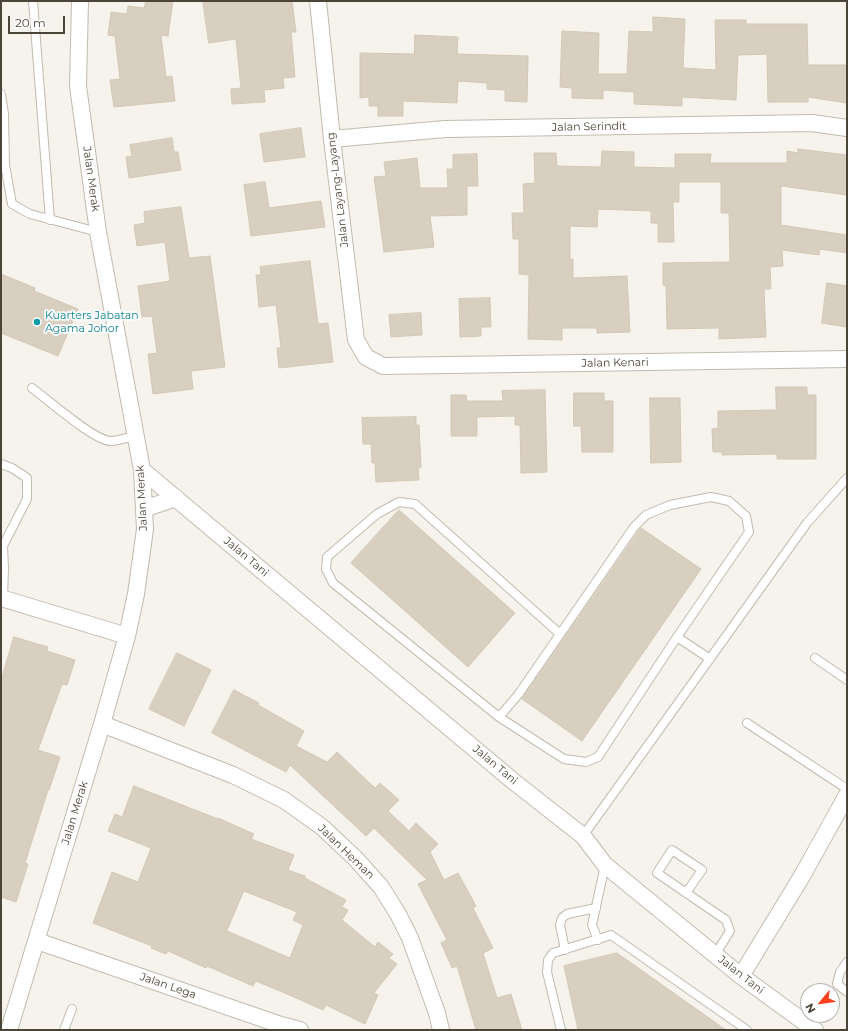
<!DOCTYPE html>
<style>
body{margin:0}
#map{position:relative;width:848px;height:1031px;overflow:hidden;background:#f6f3ec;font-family:Montserrat,sans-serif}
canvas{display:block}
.frame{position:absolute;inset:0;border:2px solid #4b4439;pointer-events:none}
.north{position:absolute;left:800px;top:983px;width:40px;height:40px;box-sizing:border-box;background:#fff;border:1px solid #b7b4b0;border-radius:50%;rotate:241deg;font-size:11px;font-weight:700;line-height:16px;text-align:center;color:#4b4439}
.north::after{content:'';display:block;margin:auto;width:14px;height:18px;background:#fc3f1d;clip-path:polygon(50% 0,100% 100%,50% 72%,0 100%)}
.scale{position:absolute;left:8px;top:16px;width:57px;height:18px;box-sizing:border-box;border:2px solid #4b4439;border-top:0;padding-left:5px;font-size:12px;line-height:14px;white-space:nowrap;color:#4b4439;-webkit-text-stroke:3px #fff;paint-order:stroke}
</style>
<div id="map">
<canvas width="848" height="1031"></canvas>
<div class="frame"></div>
<div class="north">N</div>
<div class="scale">20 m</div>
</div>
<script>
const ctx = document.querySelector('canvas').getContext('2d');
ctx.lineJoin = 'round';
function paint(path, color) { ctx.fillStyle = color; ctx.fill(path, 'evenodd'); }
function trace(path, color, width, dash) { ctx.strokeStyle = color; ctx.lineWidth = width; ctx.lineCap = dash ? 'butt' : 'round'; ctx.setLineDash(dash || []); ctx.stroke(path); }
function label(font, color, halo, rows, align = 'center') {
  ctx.font = font + ' Montserrat,sans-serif'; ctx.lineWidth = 3.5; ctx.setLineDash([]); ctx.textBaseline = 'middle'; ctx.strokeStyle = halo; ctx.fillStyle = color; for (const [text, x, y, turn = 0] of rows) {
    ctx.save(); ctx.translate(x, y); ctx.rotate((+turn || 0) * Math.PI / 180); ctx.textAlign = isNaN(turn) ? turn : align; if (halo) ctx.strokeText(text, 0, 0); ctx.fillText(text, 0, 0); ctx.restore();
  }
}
const building = new Path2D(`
 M146 1H173L168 36 161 35 166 77 172 76 175 101 114 107 110 80 120 79 115 36 108 35 111 12 127 14 128 6 144 8Z
 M203 1H292L296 32H291L295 77 283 78 284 88 264 90 265 102 232 104 231 89 241 88 236 39 209 43Z
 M653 17 685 19 683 68 716 70 715 20H746V24H807L808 65H847V103L808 97V102H768L767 54 738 55 736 100 682 97V106L634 104V92L603 90V99L572 98V88L560 87 562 31 599 33 598 74H627L629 31 653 32Z
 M415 35 458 37 457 54 528 56 527 102 505 101V90L487 89V83L458 81 457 103 403 101V116H378V106H369V97L360 98V53L414 54Z
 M301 128 305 157 264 162 260 134Z
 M172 138 174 152H178L181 170 129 178 126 157 132 156 130 145Z
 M798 149 847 155V195L781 186V225L847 235V253L820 249 819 255 782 250 783 266 770 267 771 289H764L766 337 719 339V328L667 329 666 286 663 285V263L730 262 729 213H721V182H679V202H673L674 242H658V223H651V211L598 209 597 227 570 226V259H573V278L627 276 630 332 597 333V328H562V340L528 339 529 275 519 274V239H513L512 213H524L523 184 535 183 534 153H556L557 166 601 167 602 151 634 152V167L675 168V154H711L710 163H787V151L798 153Z
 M477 154 478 186H467V215L430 216 434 247 384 252 374 177 386 176 384 162 417 158 420 188H448L447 169H453V155Z
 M265 182 269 208 321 201 325 227 251 236 244 185Z
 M181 207 189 258 210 256 225 367 191 371 193 389 153 394 148 354 157 353 152 316 142 317 138 286 170 281 165 242 137 246 134 225 145 223 144 212Z
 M310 261 318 324 328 323 333 362 279 368 277 348H281L276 305 259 307 256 275H261L260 267Z
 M1 274 35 288 34 291 78 309 58 356 1 333Z
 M827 283 847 286V327L822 323Z
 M490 298 491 327H481V336L460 337 459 299Z
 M421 313 422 335 391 337 389 315Z
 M776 387H807V395H816V459H777V454L722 455V452H713L712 429 718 428V411L776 410Z
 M545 390 547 472 521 473 520 425H515V416L477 417V436H451V395H466L467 401H503L502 391Z
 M574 393H604V401H613V452H582L581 426H574Z
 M650 398H680L681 462 651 463Z
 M416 417V425H419L421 467 418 468 419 480 376 482 375 463H372L371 444H363L362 418Z
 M399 510 515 613 468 667 351 563Z
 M641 528 701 569 582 741 522 699Z
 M14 637 48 647 47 651 75 660 67 685 62 684 38 750 60 757 49 790H48L25 863 28 864 16 902 1 897V681Z
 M177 653 211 670 184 726 149 709Z
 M234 690 259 703 258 705 304 731 296 746 327 762 337 752 375 788 380 783 399 800 388 811 409 831 416 823 438 844 430 852 444 880 458 873 476 906 473 908 493 948 483 953 497 998 511 994 522 1030H476L457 966 452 968 441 943 447 940 418 884 427 880 374 828 366 836 290 765 286 772 212 733Z
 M134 786 218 819V818L254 834 251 839 294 855 288 870 305 876V878L346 900 342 907 348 910 342 920 375 947 378 942 393 954 389 958 397 964 374 993 378 995 365 1024 326 1005 323 1010 294 997 256 981 253 986 207 966 206 968 168 951 166 954 151 948 152 946 93 923 112 872 138 882 151 848 108 831 115 814 122 817ZM244 891 297 912 293 920 303 925 290 958 227 931Z
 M617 953 726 1030H578L564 966Z`);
const service = new Path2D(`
 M33 1 50 220
 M1 94 4 114 5 165 12 204 30 214 98 232
 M32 388C47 399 94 441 111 441 118 441 129 437 136 436
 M1 464 12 468 27 478V499L3 546
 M711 497 729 501 746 516 749 532 677 637 598 757 586 762 564 759 499 717 518 695 634 527 646 515 670 505Z
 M1 546H3L4 568 3 598
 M677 637 710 659
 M815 658 847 680
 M499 717 333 583 326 569 327 557 377 514 399 502 415 504 560 634
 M747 723 847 789
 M583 836 807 523 847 478
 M686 893 702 870 672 850 657 873 726 920 730 931 715 955
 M598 940 592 925 605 865
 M565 950 560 925 562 918 567 914 596 908
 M847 962 840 972 837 984 847 992
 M64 1030 72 1009
 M561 1030 547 972 548 960 553 953 611 935 747 1030`);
const minor = new Path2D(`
 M318 1 332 139 356 340 366 357 383 366 847 359
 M332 139 445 129 812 123 847 128
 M142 470 513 781 583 836 605 865 741 976 815 1030
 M144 509 176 498
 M1 598 127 636
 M102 724 233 775 284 800 322 827 356 859 381 887 398 914 410 938 437 1013 441 1030
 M37 941 281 1025 300 1030
 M741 976 802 876 847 795
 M9 1030 102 724 127 636 136 594 145 529 142 470 98 232 78 86 80 1`);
const markers = [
 [37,322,4,"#0f9aa8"]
];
const streetNames = [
 ["Jalan Serindit",589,127,-1],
 ["Jalan Merak",91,179,82],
 ["Jalan Layang-Layang",338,190,-97],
 ["Jalan Kenari",615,363,-1],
 ["Jalan Merak",142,498,-93],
 ["Jalan Tani",246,557,40],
 ["Jalan Tani",495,765,40],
 ["Jalan Merak",75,813,-73],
 ["Jalan Heman",346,852,44],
 ["Jalan Tani",741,975,38],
 ["Jalan Lega",168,986,19]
];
const cultureNames = [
 ["Kuarters Jabatan",45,316],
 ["Agama Johor",45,329]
];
paint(building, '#d8cfc1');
trace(building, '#d3c7b4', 1);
trace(service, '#c2bbae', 10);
trace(minor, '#c2bbae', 18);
trace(service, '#fff', 8);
trace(minor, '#fff', 16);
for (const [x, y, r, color] of markers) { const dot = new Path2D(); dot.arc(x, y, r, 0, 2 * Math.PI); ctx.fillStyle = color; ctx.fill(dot); trace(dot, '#fff', 1.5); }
label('11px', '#4b4439', '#fff', streetNames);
label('11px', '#0d838f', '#fff', cultureNames, 'left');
</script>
